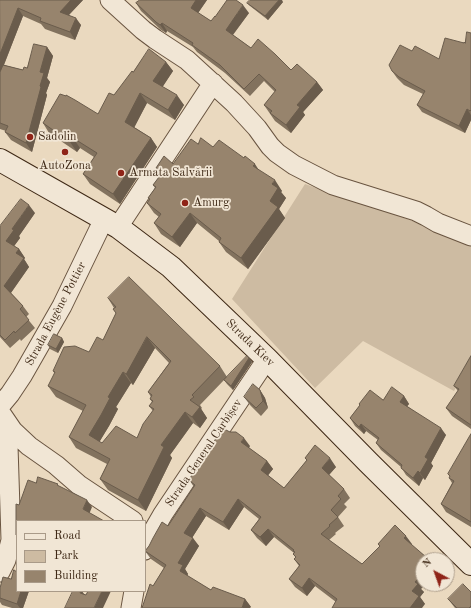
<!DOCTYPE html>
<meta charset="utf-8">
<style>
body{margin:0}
#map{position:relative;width:471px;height:608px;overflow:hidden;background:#ead9bf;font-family:"Old Standard TT",serif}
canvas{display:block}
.legend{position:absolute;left:16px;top:520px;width:130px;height:72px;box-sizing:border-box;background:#f1e6d5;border:1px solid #a99a88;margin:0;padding:5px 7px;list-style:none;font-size:12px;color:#3e2815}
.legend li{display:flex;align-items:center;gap:8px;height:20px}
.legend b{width:20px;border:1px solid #a99a88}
.north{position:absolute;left:415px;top:552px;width:40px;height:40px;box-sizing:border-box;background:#f1e6d5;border:1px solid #a99a88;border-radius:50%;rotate:319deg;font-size:11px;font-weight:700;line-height:16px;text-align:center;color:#3e2815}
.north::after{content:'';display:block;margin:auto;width:14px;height:18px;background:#8f2418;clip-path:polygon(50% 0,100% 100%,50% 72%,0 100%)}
</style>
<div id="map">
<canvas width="471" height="608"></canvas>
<ul class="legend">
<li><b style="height:5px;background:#f1e6d5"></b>Road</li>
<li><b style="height:11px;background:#cdbba2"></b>Park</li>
<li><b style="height:11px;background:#97846d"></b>Building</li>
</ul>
<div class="north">N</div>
</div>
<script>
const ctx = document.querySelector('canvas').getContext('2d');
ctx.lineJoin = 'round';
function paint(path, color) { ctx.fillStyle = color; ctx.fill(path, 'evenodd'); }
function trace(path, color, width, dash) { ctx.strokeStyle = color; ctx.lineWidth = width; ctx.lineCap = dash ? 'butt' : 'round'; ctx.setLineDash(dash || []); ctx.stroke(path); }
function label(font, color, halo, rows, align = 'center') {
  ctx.font = font + ' "Old Standard TT",serif'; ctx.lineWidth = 3.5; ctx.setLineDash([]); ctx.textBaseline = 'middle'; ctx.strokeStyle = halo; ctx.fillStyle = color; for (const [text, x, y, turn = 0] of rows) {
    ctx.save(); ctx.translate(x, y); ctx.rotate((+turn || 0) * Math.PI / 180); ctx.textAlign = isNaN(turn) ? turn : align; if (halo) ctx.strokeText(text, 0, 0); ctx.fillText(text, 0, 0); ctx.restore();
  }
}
const green = new Path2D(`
 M305 184 471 241V360L454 391 363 341 315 388 232 299Z`);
const street = new Path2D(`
 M110 0 143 30 155 39 187 60 234 103 257 128 270 146 277 153 294 165 333 185 416 211 426 216 438 223 471 236
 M118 227 213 83
 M0 406 10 394 22 376 62 306 104 219
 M0 412 13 431 29 446 56 465 79 485 133 521
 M145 550 152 533 163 514 267 359
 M0 572 6 560 11 540 8 446 1 420
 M131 608 134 591`);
const secondary = new Path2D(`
 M0 160 118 227 171 267 267 359 368 462 471 564`);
const wall = new Path2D(`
 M0 0H83L69 15 81 25 75 40 45 29 41 24 23 16 4 65 23 70 27 68 47 47 53 56 47 78 50 82 46 93 47 95 32 152 11 140 5 132 6 131 0 129Z
 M140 0H207L198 13 211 21 215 17 249 13 233 35 251 48 291 70 317 82 323 90 303 112 305 115 291 133 275 121 264 105 275 92 264 81 250 96 225 73 197 52 193 47 167 31 166 33 161 30 141 11 136 3Z
 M283 2 268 20 250 6 247 3Z
 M471 33V120L465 133 422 112 417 105 423 94 404 85 397 78 392 71 412 51 439 59 465 43Z
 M166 62 173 71 162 87 184 105 175 120 147 103 134 127 151 138 157 147 120 204 90 184 83 174 94 157 80 148 77 152 49 133 43 123 98 114 133 72Z
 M198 144 213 147 259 170 282 191 281 192 286 198 279 209 285 218 248 269 226 252 219 242V241L197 223 180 247 161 234 154 223 159 217 154 213 147 203 149 199 148 198 155 188 153 185 161 175 156 168 173 164Z
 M35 213 19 236 20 238 14 246 19 249 25 258 24 259 29 267 11 293 23 306 29 314 26 317 35 328 21 341 20 339 10 348 0 337V226Z
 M108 298 220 366 227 377 249 358 252 362 233 390 227 384 224 380 200 405 202 408 201 409 207 418 200 428 193 423 170 455 172 458 146 511 108 490 100 479 107 464 76 448 69 437 83 411 56 397 48 386 55 374 53 371 89 352 103 340 116 313 113 309 114 308ZM155 348 169 363 148 392 151 397 150 399 152 402 149 406 153 411 137 438 102 443 99 442 109 426 118 409 116 407 131 383 133 385Z
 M62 338 64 342 58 353 50 349 48 345Z
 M471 356V429L452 416 446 408 458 391 454 386Z
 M260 390 265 398 268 408 261 416 250 405 244 397Z
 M404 396 409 404 407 406 446 435 431 463 433 466 425 480 423 478 419 486 406 475 401 467 381 450 376 443 378 440 366 431 364 434 355 426 350 418 360 405 383 400Z
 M471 434V527L446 512 441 504 452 483 449 478 450 477 448 474Z
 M250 446 249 448 267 461 273 469 268 475 284 488 307 460 305 458 336 467 329 475 344 489 350 498 344 504 347 507 338 517 344 526 335 533 336 534 329 540 362 564 380 547 378 544H412L411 545 426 557 428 560H423L421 589 424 592 420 597 425 604 336 602 315 586 307 596 295 587 289 579 299 566 294 559 296 558 293 554 294 553 274 537 266 546 257 538 251 530 259 519 244 507 229 530 206 516 192 538 199 546 185 569 188 574 187 576 211 590 245 599 251 607 153 586 164 568 151 559 145 551 168 526 194 487 190 481 191 479 190 478Z
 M0 588 29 591 23 608H12L2 605 0 602Z
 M471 592V608H455L448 599Z`);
const shadedWall = new Path2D(`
 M71 0H83L65 19 60 12Z
 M196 0H207L196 16 191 8Z
 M279 0H282L283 2 268 20 265 16Z
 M243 5 249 13 231 37 226 30Z
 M18 8 23 16 1 72 0 71V54Z
 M76 18 81 25 75 40 70 32Z
 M162 23 167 31 166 33 160 25Z
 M47 47 53 56 47 78 50 82 46 93 47 95 32 152 26 143 40 86V72Z
 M166 62 173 71 160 91 153 81Z
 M317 82 323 90 303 112 305 115 291 133 286 125 297 105Z
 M140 93 147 103 132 132 125 122Z
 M177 95 184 105 175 120 168 110Z
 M467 109 471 115V120L465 133 459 126Z
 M73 138 80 148 77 152 70 142Z
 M151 138 157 147 120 204 113 194Z
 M255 164 262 175 253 166Z
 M275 180 282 191 281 192 286 198 279 209 285 218 248 269 241 258 272 184Z
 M29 205 35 213 19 236 20 238 12 249 6 241 12 229Z
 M190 213 197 223 180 247 172 237Z
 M19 249 25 258 24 259 29 267 10 294 4 286 16 253Z
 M147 337 155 348 133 385 126 374Z
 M62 338 64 342 58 353 56 349Z
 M249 358 252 362 233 390 231 386Z
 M123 372 131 383 116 407 118 409 109 426 97 446 89 435 108 397Z
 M260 390 265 398 268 408 263 401Z
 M404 396 409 404 405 409 400 402Z
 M200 407 207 418 200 428 192 417Z
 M185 412 193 423 170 455 172 458 146 511 138 500 161 445Z
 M361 424 366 431 364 434 359 427Z
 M441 428 446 435 431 463 433 466 425 480 420 473 425 457Z
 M244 438 250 446 247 450 241 442Z
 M330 458 336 467 328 476 322 468Z
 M267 461 273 469 266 478 261 470Z
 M418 471 423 478 419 486 413 478Z
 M238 499 244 507 229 530 223 522Z
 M87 500 92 507 88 517 83 509Z
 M200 508 206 516 190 541 184 533Z
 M268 529 274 537 266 546 260 537Z
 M406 536 412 544 410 547 404 538Z
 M193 538 199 546 185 569 188 574 185 579 180 571 178 563Z
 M426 557 428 560H423V562L422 561Z
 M423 573V584H426L421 589 424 592 420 597 425 604 422 608H410L412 591 415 582Z
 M309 578 315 586 307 596 302 588Z
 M21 591H29L23 608H20L17 604Z
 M81 591H82L86 597 80 593Z
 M102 591H111L103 608H94Z
 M245 599 251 607 250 608H242Z`);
const building = new Path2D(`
 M0 0H71L60 12 76 18 70 32 40 21 41 18 18 8 0 54Z
 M140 0H196L191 8 211 21 215 16V17L227 0H236L243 5 226 30 251 48 258 39 275 54 291 70 297 64 317 82 297 105 300 107 286 125 270 113 272 111 264 105 276 90 259 74 244 89 220 65 192 45 193 43 162 23 160 25 156 22 136 3Z
 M250 0H279L265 16 247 3Z
 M467 32 471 33V110L470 111 467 109 459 126 417 105 425 91 399 77 392 71 389 65 400 45 412 51 415 46 439 59 445 38 464 43V42L465 43Z
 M34 44 47 47 40 72 44 73 40 86 41 87 26 143 5 132 8 126 0 123V72L3 65 23 70 24 67 27 68Z
 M149 49 166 62 153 81 177 95 168 110 140 93 125 122 151 138 113 194 83 174 97 153 73 138 70 142 43 123 60 94 66 96V95L75 100 98 114 109 93 114 95 132 71 133 72Z
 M201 138 213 147 219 140 244 158 245 156 255 164 253 166 275 180 272 184 278 188 270 201 278 207 241 258 219 242 221 238 190 213 172 237 154 223 161 214 147 203 150 199 148 198 156 187 153 185 162 173 156 168 164 156 173 164 191 139 198 144Z
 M21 199 29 205 12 229 14 230 6 241 19 249 16 253 24 258 4 286 23 306 20 309 29 320 15 333 14 331 5 340 0 335V226Z
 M129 277 220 366 192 395 194 397 190 400 200 407 192 417 185 412 161 445 164 447 138 500 100 479 110 459 69 437 86 405 48 386 55 372 53 371 64 347 75 346 89 352 97 337 103 340 116 313 113 309 116 307 108 298ZM147 337 171 361 148 392 152 395 150 399 153 401 149 406 154 409 143 424 137 438 116 426 102 443 89 435 101 415 110 398 108 397 123 372 126 374Z
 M54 334 62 338 56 349 48 345Z
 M247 356 249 358 231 386 224 380Z
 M471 356V425L446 408 459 389 454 386Z
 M253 384 260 390 263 401 256 408 244 397Z
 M392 387 404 396 400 402 441 428 425 457 428 459 420 473 418 471 413 478 401 468 402 465 376 443 379 438 361 424 359 427 350 418 360 405 359 404 370 390 383 400Z
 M226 430 230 432H236L244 438 241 442 267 461 261 470 284 488 307 460 305 458 315 445 330 458 322 468 344 489 338 496 341 499 331 510 338 517 329 525 330 526 321 534 362 564 380 546 378 544 395 525 406 536 404 538 426 557 422 561H423V573L415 582 418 584 412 591 419 596 410 608H332L337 599 309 578 302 588 289 579 300 565 294 559 296 557 293 554 295 552 293 551 294 550 268 529 260 537 251 530 261 517 238 499 223 522 200 508 184 533 193 538 178 563 183 565 180 571 211 590 213 587 245 599 242 608H142L150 584 153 586 166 565 145 551 149 546 153 538 162 522 168 526 195 485 190 481 192 479 190 478 192 475V474L221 431Z
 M471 434V522L441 504 454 481 449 478 450 476 448 474Z
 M38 477 58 484 57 485 87 500 83 509 104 521H17V535H16V504L19 505 28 480 36 483Z
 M14 570 17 572V591H21L17 604 0 598V588L3 577 11 579Z
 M463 584 471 592V606L469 608H457L448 599Z
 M73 591H81L80 593 86 595 88 591H102L94 608H65Z`);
const markers = [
 [30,137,4,"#8f2418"],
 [65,152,4,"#8f2418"],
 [121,173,4,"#8f2418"],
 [185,203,4,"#8f2418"]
];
const poiNames = [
 ["Sadolin",38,137],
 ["AutoZona",65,166,"center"],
 ["Armata Salvării",129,173],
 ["Amurg",193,203]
];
const streetNames = [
 ["Strada Eugène Pottier",56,314,-62],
 ["Strada Kiev",250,343,44],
 ["Strada General Carbîșev",204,453,-56]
];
paint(green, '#cdbba2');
trace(street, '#695440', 21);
trace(secondary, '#3e2815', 24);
trace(street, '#f1e6d5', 19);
trace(secondary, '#f1e6d5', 22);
paint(wall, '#82725e');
paint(shadedWall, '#6a5c4c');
paint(building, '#97846d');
trace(building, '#6a5c4c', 1);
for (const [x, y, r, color] of markers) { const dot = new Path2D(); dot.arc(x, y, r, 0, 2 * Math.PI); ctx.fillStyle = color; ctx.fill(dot); trace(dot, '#f1e6d5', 1.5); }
label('12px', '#3e2815', '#f1e6d5', poiNames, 'left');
label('12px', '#3e2815', '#f1e6d5', streetNames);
</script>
